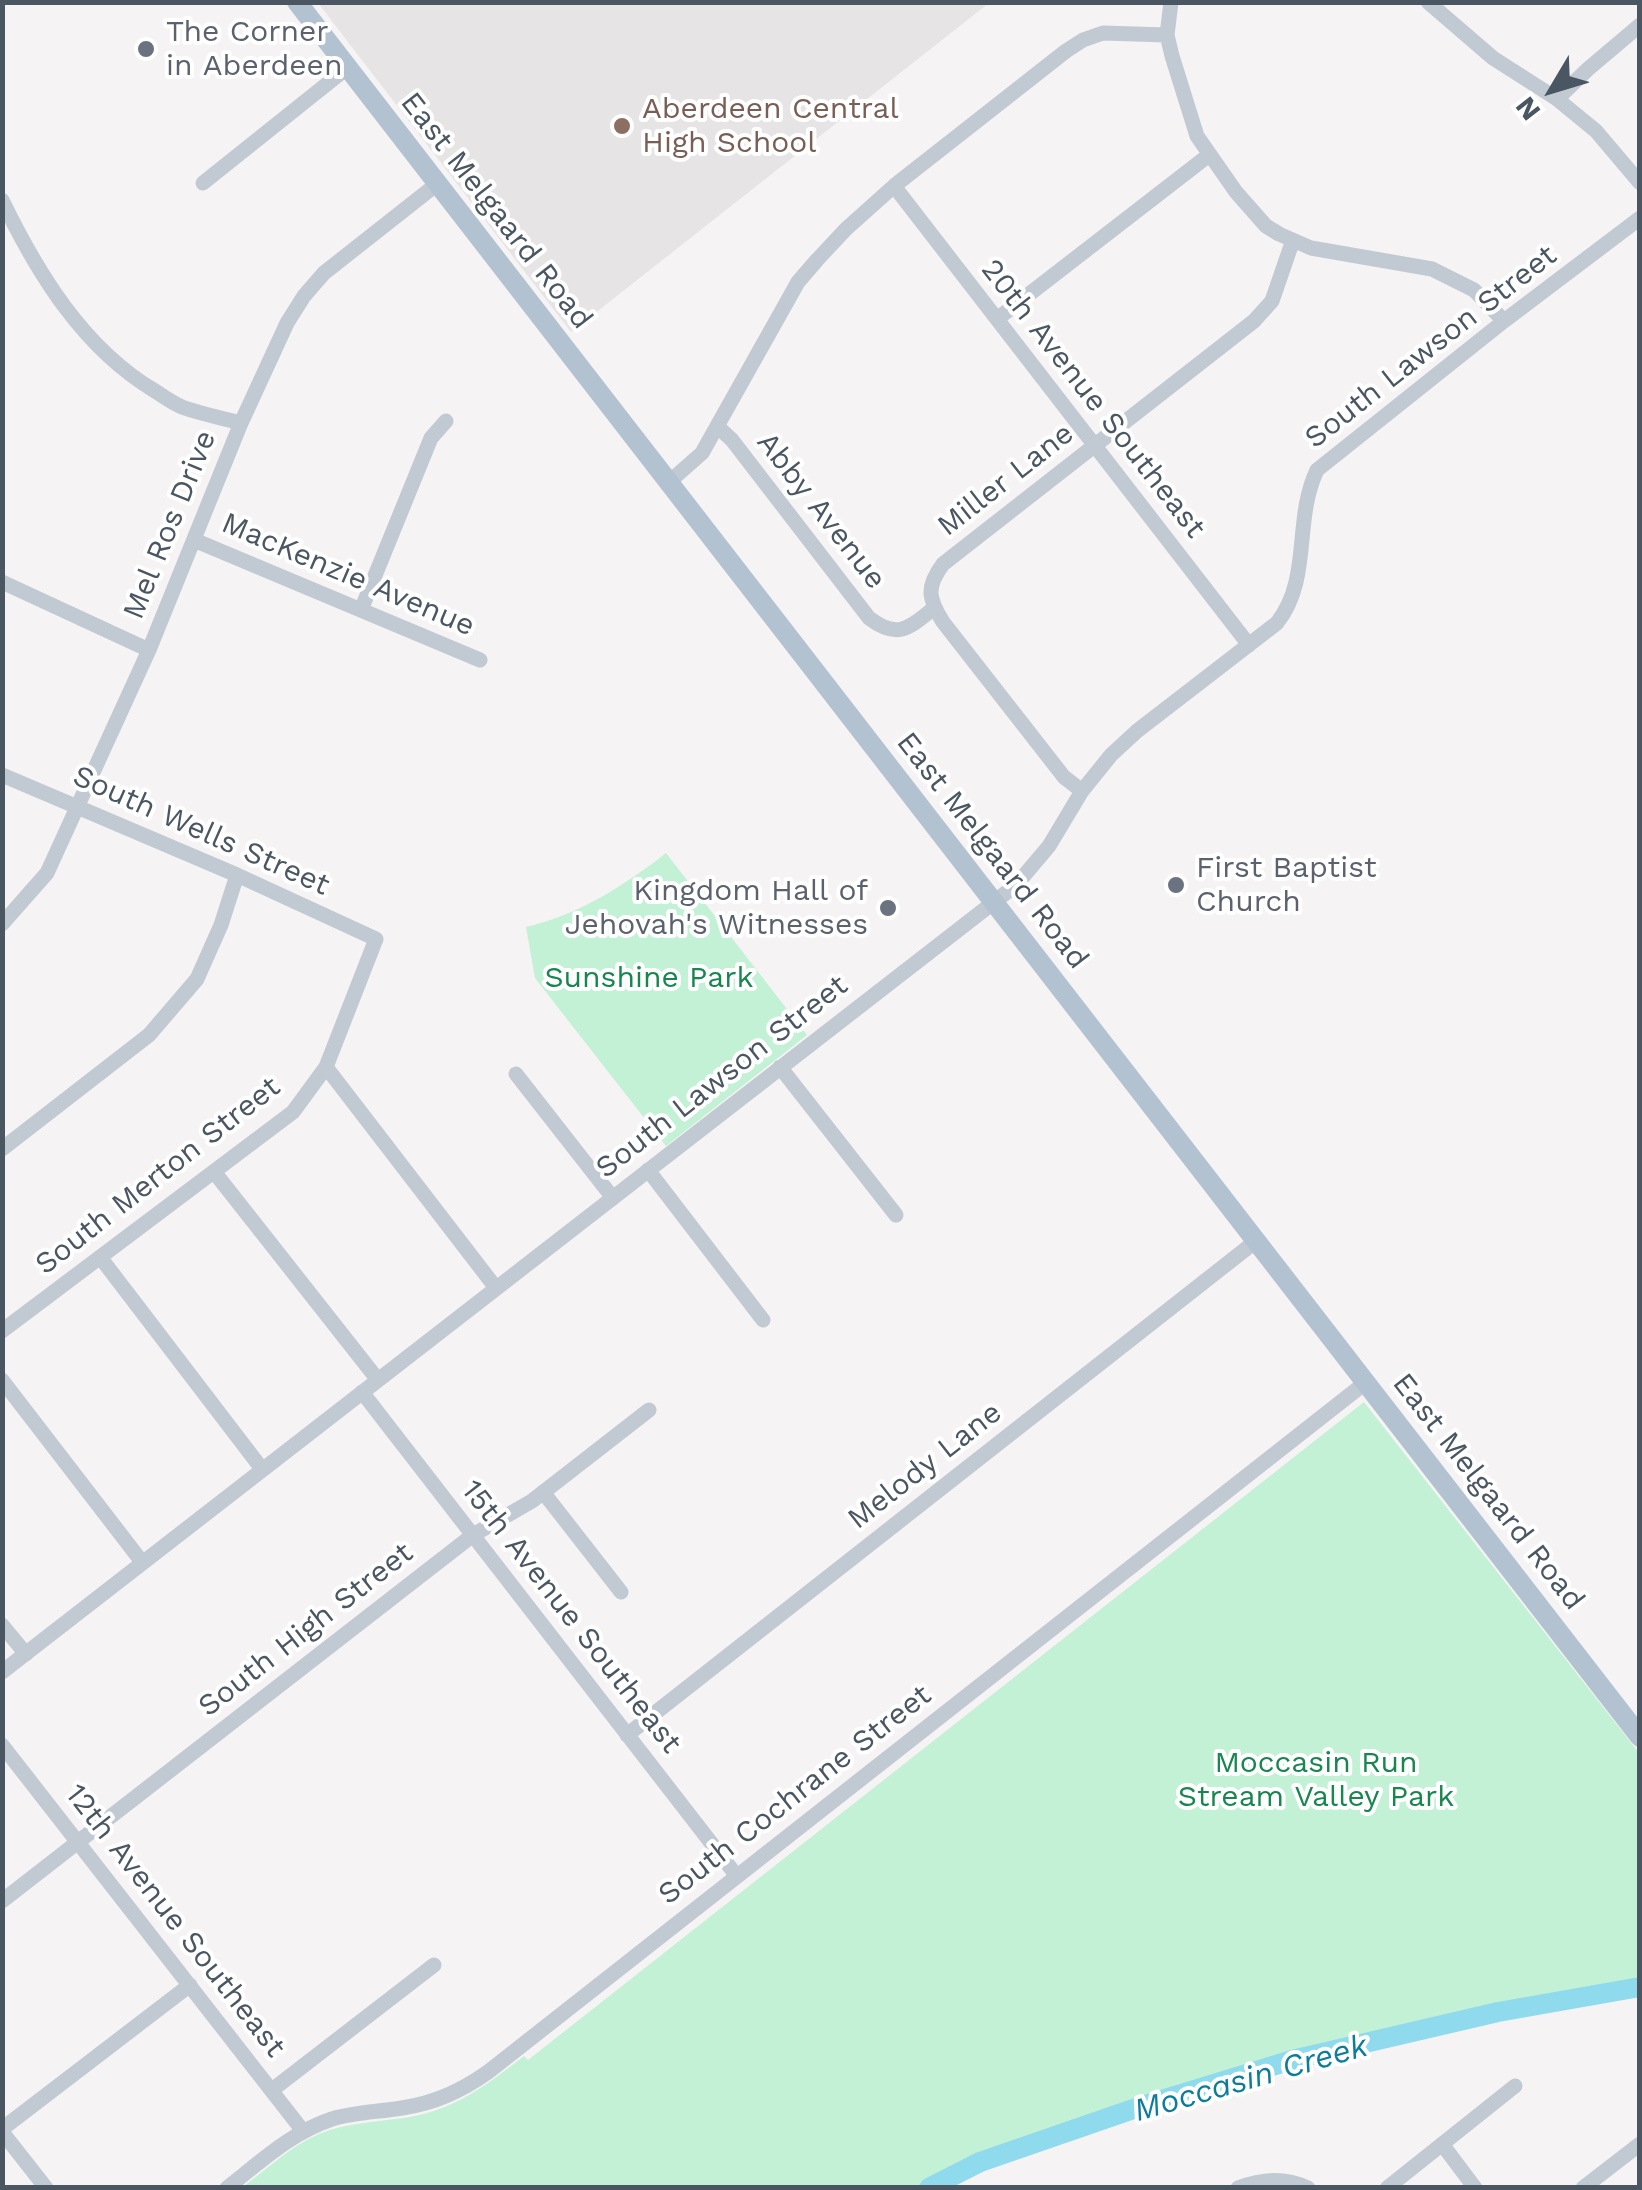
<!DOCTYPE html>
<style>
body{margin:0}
#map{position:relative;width:1642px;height:2190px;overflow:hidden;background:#f5f3f3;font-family:"Work Sans",sans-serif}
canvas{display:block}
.frame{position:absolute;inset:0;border:5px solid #4a5661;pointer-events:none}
.north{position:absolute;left:1502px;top:40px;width:100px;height:100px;-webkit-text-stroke:8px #fff;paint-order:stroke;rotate:232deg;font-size:28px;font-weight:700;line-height:40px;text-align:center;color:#4a5661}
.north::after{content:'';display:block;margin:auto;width:35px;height:45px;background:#4a5661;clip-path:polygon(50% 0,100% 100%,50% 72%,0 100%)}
</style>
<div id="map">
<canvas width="1642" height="2190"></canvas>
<div class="frame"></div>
<div class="north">N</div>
</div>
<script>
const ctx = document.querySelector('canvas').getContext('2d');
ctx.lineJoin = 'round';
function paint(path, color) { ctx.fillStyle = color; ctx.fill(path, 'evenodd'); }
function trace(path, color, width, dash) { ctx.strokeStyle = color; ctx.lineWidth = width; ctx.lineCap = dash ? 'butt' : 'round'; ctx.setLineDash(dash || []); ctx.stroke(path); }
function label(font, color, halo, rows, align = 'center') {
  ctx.font = font + ' "Work Sans",sans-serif'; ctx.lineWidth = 8; ctx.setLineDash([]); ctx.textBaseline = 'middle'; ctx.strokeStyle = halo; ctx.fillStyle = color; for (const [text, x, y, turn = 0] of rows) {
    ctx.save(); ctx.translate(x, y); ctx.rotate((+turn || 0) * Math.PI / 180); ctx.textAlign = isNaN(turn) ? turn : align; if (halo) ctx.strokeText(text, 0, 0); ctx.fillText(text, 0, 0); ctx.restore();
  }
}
const education = new Path2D(`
 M318 3H989L571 332Z`);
const green = new Path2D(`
 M666 853 807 1035 666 1146 535 978 526 927C578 915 624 886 666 853Z
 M1364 1402 1639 1753V1987L1498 2012 1292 2060 1145 2105 980 2162 929 2187H243C267 2169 291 2146 319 2134 348 2122 379 2122 410 2117 456 2109 488 2084 524 2056L528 2060Z`);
const river = new Path2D(`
 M929 2188 980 2162 1145 2105 1292 2060 1498 2012 1640 1987`);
const minor = new Path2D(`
 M1428 2 1493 58 1557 99 1596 131 1640 183
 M1167 35 1172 56 1197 136 1236 192 1266 226 1279 234 1311 248 1432 269 1474 290 1504 321
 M1557 99 1588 69 1640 25
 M203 183 347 68
 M894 186 1249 645
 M2 200C38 274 83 348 155 391 163 396 172 403 182 407 201 414 222 418 241 423
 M997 319 1209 155
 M717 426 732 440 869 618C898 640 909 628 934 608
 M668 483 702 453 798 282 817 260 846 229 894 186 1066 51 1083 40 1103 33 1167 35 1171 2
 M194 540 480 660
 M2 582 149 650
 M361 610 431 438 446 421
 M2 775 237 875 376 939 326 1067 293 1112 2 1331
 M1082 791 1064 777 943 622C928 598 926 587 943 564L1254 321 1272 301 1293 240
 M2 924 47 873 149 650 241 423 287 323 304 296 324 273 437 184
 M326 1067 496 1288
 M780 1067 896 1215
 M516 1074 613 1198
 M2 1149 149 1035 197 979 221 925 237 875
 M648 1170 763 1320
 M215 1173 378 1380
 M100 1257 262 1469
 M2 1380 142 1562
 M362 1392 736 1875
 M543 1492 621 1592
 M2 1625 26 1654
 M2 1672 1016 885 1049 846 1082 791 1111 755 1137 731 1277 623C1312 578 1293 521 1317 470L1504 321 1640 218
 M627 1735 1256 1241
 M2 1745 303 2131
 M2 1901 473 1535 532 1501 649 1410
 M272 2090 434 1965
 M2 2129 190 1985
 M2 2132 46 2188
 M1442 2144 1475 2188
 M227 2188C260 2162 292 2132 332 2119 355 2112 379 2112 402 2108 435 2103 461 2091 488 2072L1365 1383
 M1238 2188C1262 2179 1284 2177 1308 2188
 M1387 2188 1515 2086
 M1583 2188 1640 2144`);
const major = new Path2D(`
 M297 2 1640 1737`);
const markers = [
 [146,49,10,"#6b7280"],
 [622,126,10,"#8d6e63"],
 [1176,885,10,"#6b7280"],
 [888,908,10,"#6b7280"]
];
const worshipNames = [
 ["The Corner",166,32],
 ["in Aberdeen",166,66],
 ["First Baptist",1196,868],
 ["Church",1196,902],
 ["Kingdom Hall of",868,891,"right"],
 ["Jehovah's Witnesses",868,925,"right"]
];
const educationNames = [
 ["Aberdeen Central",642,109],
 ["High School",642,143]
];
const streetNames = [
 ["East Melgaard Road",496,211,52],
 ["South Lawson Street",1431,347,-38],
 ["20th Avenue Southeast",1093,399,52],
 ["Miller Lane",1006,480,-38],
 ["Abby Avenue",821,511,52],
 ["Mel Ros Drive",170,525,-68],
 ["MacKenzie Avenue",348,575,23],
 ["South Wells Street",201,831,24],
 ["East Melgaard Road",992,851,52],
 ["South Lawson Street",722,1077,-38],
 ["South Merton Street",158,1176,-38],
 ["Melody Lane",925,1466,-38],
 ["East Melgaard Road",1488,1492,52],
 ["15th Avenue Southeast",571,1617,52],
 ["South High Street",306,1630,-38],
 ["South Cochrane Street",795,1795,-38],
 ["12th Avenue Southeast",175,1921,52]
];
const parkNames = [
 ["Sunshine Park",649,978],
 ["Moccasin Run",1316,1763],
 ["Stream Valley Park",1316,1797]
];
const waterNames = [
 ["Moccasin Creek",1251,2079,-16]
];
paint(education, '#e6e4e5');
paint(green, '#c3f1d5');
trace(river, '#90daee', 20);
trace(minor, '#c1cad2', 15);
trace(major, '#b3c2d1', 20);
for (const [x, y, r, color] of markers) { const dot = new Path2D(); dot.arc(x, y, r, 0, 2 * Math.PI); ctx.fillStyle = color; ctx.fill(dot); trace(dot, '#fff', 4); }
label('30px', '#5b616d', '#fff', worshipNames, 'left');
label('30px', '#785e54', '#fff', educationNames, 'left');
label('30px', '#4a5661', '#fff', streetNames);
label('30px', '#17864f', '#fff', parkNames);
label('italic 32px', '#0c7c9b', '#fff', waterNames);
</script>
